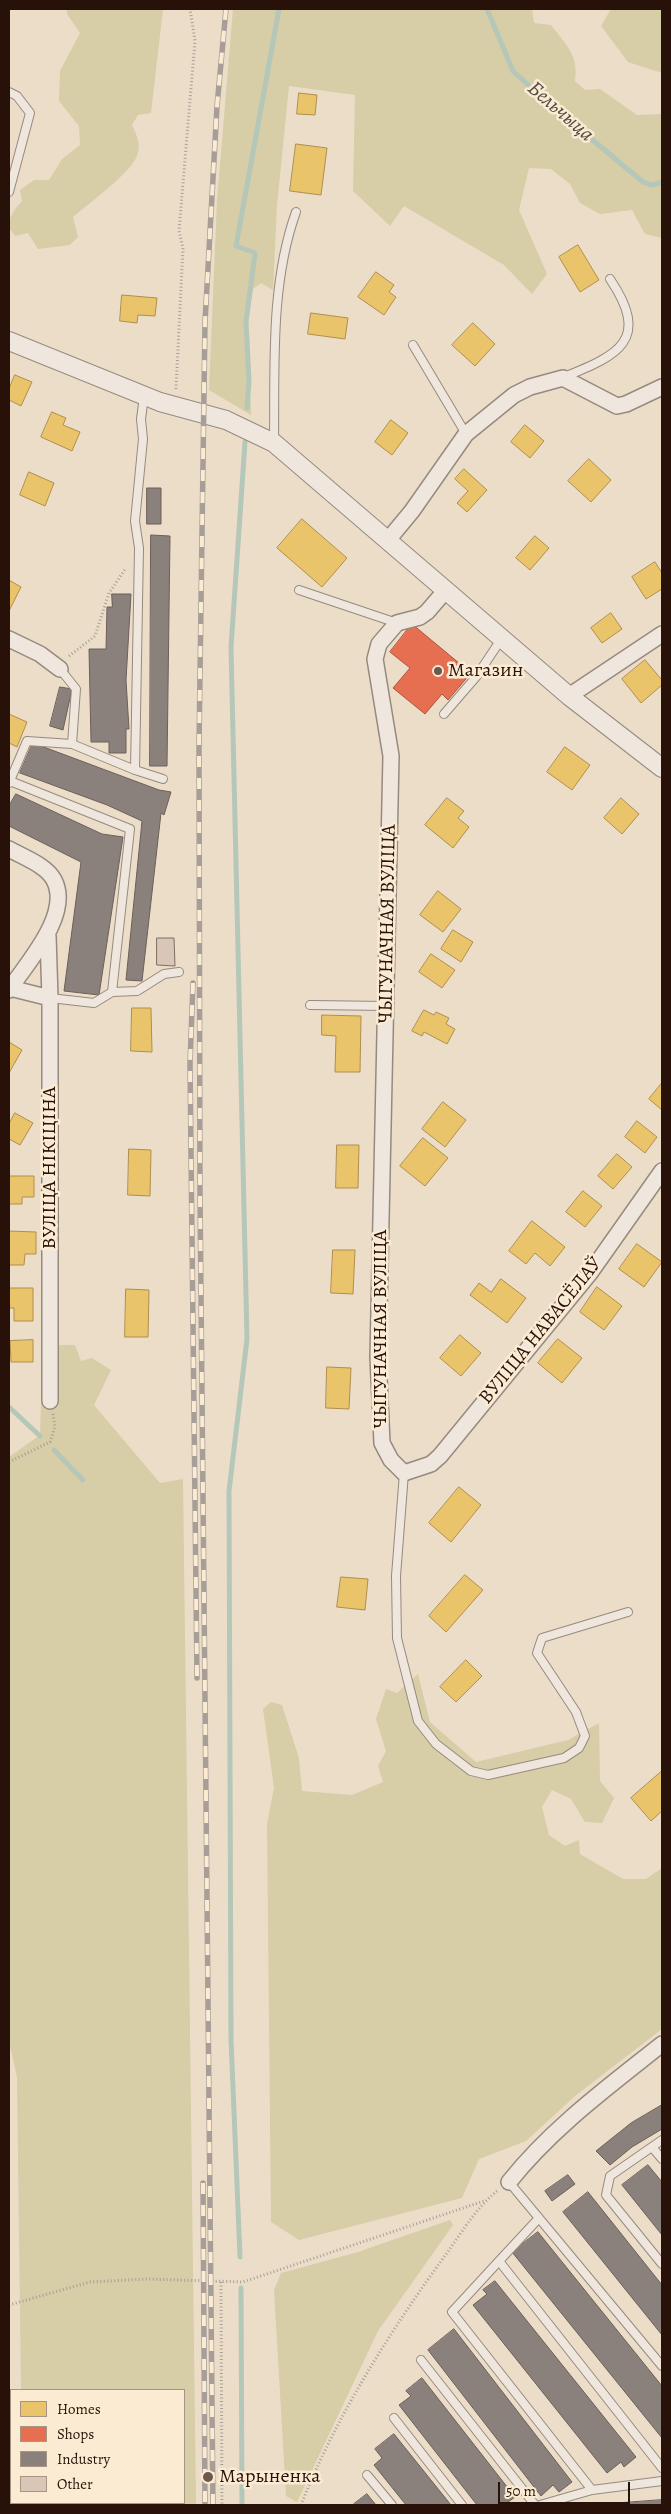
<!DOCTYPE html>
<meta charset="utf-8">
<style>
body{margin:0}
#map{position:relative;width:671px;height:2514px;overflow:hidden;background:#ecddc9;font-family:Alegreya,serif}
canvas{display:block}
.frame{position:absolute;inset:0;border:10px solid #271108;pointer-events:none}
.legend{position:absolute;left:10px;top:2389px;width:175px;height:115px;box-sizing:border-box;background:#fcebd3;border:1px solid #a79482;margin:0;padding:6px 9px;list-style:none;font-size:15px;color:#271108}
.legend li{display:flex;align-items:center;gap:10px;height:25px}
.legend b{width:25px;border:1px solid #a79482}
.scale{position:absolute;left:498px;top:2482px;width:132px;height:22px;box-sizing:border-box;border:2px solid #271108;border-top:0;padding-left:6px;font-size:15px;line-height:18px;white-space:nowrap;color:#271108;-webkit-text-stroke:4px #fcebd3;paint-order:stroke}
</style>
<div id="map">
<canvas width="671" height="2514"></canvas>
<div class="frame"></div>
<ul class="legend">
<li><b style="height:14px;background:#e9c46a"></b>Homes</li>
<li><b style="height:14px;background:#e76f51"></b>Shops</li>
<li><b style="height:14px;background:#8a817c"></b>Industry</li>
<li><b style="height:14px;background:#d9c6b6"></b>Other</li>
</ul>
<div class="scale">50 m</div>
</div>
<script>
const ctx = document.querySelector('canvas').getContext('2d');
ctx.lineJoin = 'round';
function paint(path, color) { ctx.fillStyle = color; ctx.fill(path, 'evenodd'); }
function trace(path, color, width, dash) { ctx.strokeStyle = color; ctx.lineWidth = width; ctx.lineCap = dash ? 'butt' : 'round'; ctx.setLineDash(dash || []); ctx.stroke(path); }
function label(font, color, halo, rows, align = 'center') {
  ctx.font = font + ' Alegreya,serif'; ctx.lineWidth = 5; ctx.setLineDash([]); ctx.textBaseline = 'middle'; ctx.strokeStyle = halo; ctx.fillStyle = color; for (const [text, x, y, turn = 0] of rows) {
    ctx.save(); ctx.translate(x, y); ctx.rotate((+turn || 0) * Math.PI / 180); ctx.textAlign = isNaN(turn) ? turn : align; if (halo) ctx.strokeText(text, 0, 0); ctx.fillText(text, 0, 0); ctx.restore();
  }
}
const green = new Path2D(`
 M67 9H163L151 113 138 115 132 125C137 135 142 146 136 158 128 175 88 204 73 217L78 237 70 245 38 249 28 233 15 236 9 228C9 216 14 210 22 201L20 190 34 180H49L62 159 80 145 79 126 59 101 60 71 80 33 67 14Z
 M233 9H532L534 23 551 25C566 45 579 55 575 81L585 90 600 89 637 115 662 114V238L645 234 632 210 600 214 580 203 570 184 551 169 529 168 519 210 547 274 532 294 504 265 404 206 390 226 353 191 355 95 289 86 277 205 273 290 261 283 253 289 248 322 251 415 209 390 217 201Z
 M611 9H662V73L628 62 601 26Z
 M58 1345H75L81 1361 92 1358 111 1370 94 1405 160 1483 183 1479 196 2505H22V2503H184V2390H21L17 2077 9 2041V1457L40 1435 42 1371Z
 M418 1674 430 1722 476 1762 568 1740 599 1723 600 1781 614 1798 602 1823 585 1822 571 1799 552 1790 542 1807 549 1835 565 1846 579 1840 580 1854 623 1879H646L662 1868V2029L575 2096 526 2141 479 2159 462 2198 299 2240 271 2222 267 1824 274 1788 263 1709 271 1702 282 1705 299 1758 302 1791 352 1795 383 1782 378 1766 386 1751 376 1719 386 1689 397 1693Z
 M450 2220 453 2225 378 2331 297 2502 286 2496 274 2290 281 2273 358 2252Z`);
const homes = new Path2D(`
 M299 93 317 95 315 115 297 114Z
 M296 144 327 148 321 195 290 191Z
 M578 245 599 280 580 292 559 257Z
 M376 272 394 285 389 292 396 297 384 315 358 297Z
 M122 295 157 298 155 316 138 315 137 323 120 321Z
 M311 313 348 318 345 339 308 334Z
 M473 323 495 344 475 366 452 345Z
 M15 375 32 382 21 406 9 400V389Z
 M52 412 66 418 63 425 80 432 72 451 41 437Z
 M391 420 408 433 392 455 375 442Z
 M525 425 544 441 530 458 511 442Z
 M589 459 611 480 591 502 568 481Z
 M464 469 487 490 467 512 457 503 468 491 455 479Z
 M29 472 54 483 45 506 20 495Z
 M302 519 347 558 322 587 277 548Z
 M535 536 549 548 530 570 516 558Z
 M655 562 662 573V589L646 599 632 577Z
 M9 580 21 587 9 611Z
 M611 613 622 629 602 643 591 628Z
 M645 660 662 680V685L641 703 622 679Z
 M9 714 27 722 17 747 9 743Z
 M565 747 590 765 572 790 547 772Z
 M447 798 464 811 458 818 469 827 453 848 425 825Z
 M621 798 639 814 622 834 604 818Z
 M438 891 461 909 443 932 420 915Z
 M453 930 473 942 461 962 441 949Z
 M431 954 455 970 442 988 419 972Z
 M132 1008H151L152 1052 131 1051Z
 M424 1010 434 1015 436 1012 449 1018 446 1024 455 1029 447 1044 424 1032 422 1036 412 1031Z
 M322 1015 361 1016 360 1072H335L336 1036 322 1035Z
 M9 1042 22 1050 9 1073Z
 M662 1083V1110L649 1099Z
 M443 1102 466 1120 445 1147 422 1129Z
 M15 1113 33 1123 20 1145 9 1139V1124Z
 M637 1121 657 1137 645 1153 625 1137Z
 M423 1138 448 1158 425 1186 400 1166Z
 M337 1145H359L358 1188H336Z
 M129 1149 151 1150 150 1196 128 1195Z
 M617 1154 632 1167 613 1189 598 1176Z
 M9 1176H34V1197H22V1204H9Z
 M583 1191 602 1206 585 1227 566 1212Z
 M532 1221 565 1247 550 1266 535 1253 526 1264 509 1251Z
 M9 1231 36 1232V1254H25L24 1265H9Z
 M637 1244 662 1262 644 1287 619 1269Z
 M333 1250H355L353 1294 331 1293Z
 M501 1279 526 1298 507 1323 470 1295 479 1283 491 1292Z
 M597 1287 622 1306 604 1330 580 1312Z
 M9 1288H33V1321H14V1308H9Z
 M126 1289 149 1290 148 1337H125Z
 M460 1335 481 1353 461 1376 440 1358Z
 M558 1339 582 1358 562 1383 538 1363Z
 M33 1340V1362H11L10 1341Z
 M327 1367 351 1368 349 1409 326 1408Z
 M459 1487 481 1505 451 1542 429 1523Z
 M465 1575 483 1590 446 1632 429 1616Z
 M341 1577 368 1579 365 1610 337 1607Z
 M466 1660 482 1676 456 1702 440 1687Z
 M662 1771V1811L651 1821 631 1798Z`);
const shops = new Path2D(`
 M412 624 471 673 448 700 442 694 425 714 393 688 410 668 390 652Z`);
const industry = new Path2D(`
 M147 488H161V524H147Z
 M151 535 170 536 167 766H150Z
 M112 594H131L126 680 129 729H126V753H109V742H91L89 649H106L107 607H112Z
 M60 687 72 689 63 730 50 726Z
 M33 743 159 790 171 792 164 815 161 813 142 981 126 980 142 821 107 805 20 773Z
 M16 794 102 834 123 837 99 995 64 991 81 862 9 826V806Z
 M662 2105V2129L632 2147 610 2165 596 2151 631 2123Z
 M648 2165 662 2182V2235L622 2185Z
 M568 2175 575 2184 552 2201 545 2191Z
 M588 2192 662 2285V2335L563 2212Z
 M538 2232 662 2386V2438L512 2252Z
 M495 2281 636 2457 624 2467 621 2462 607 2473 473 2305 487 2294 483 2290Z
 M454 2329 572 2482 559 2492 553 2485 541 2496 428 2350Z
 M422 2378 515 2497 504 2505H477L399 2405 411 2396 406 2391Z
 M394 2434 451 2505H406L374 2465 382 2458 375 2449Z
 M367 2494 376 2505H355L354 2504Z
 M662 2500V2505H591Z`);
const stream = new Path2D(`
 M487 9 513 71 541 97 643 182 652 185 662 182
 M247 408 249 381 246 322 255 253 236 246 279 9
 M9 1407 40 1436
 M54 1450 83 1480
 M240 2257 231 2039 229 1491 247 1339 231 647 245 442
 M241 2288 242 2505`);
const building = new Path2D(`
 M157 938H174L175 966 157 965Z`);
const path = new Path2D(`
 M176 389 183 248 179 231 195 41 190 9
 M69 656 95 636 109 593 126 568
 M9 1462 50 1442 55 1427 53 1414
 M221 2282 222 2505
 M9 2305 90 2282 147 2279 243 2282 484 2201
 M301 2505C335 2418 392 2328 447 2253 462 2232 476 2208 497 2191`);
const service = new Path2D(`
 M9 92 17 96 30 113 9 192
 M413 345 466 434
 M564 377C619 355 651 340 610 279
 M274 443C275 367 270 284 296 212
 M299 590 397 623
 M60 669 76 689 72 744
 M444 714 476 677 502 638
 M135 770 139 548 135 521 143 439 141 419 144 396
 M10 781 130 829 112 992 94 1003 50 998
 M9 783 27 741 72 744 135 770 163 779
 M112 992 137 991 164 974 179 972
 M310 1005 387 1006
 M404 1473 396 1576 397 1638 418 1721 436 1744 471 1771 488 1775 564 1758 579 1748 585 1736 576 1712 537 1653 542 1638 628 1612
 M662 2140 610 2176 606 2195 662 2264
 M652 2147 662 2159
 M509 2182 662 2366
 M539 2218 499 2261 662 2468
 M499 2261 452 2312 592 2490
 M421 2360 535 2505
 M394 2418 462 2505
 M367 2475 392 2505
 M540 2505 592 2490 662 2481`);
const minor = new Path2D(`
 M388 540 412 511 466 434 514 395 530 387 563 378 617 406 626 404 662 387
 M446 590 427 612 420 617 397 623 379 644 375 659 391 756 378 1357 382 1443 391 1460 404 1473 431 1464 440 1456 590 1273 662 1171
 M9 639 40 654 60 669
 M569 696 662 634
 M9 849C23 857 46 865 54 880 72 914 27 963 9 990
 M48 936 50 998V1401
 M10 988 50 998
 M509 2182C552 2128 608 2087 662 2044`);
const tertiary = new Path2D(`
 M9 341 160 402 226 420 274 443 569 696 662 768`);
const rail = new Path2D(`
 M193 983 190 1064 197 1678
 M203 2183 205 2505
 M213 2505 200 1194 199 746 205 322 217 106 226 9`);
const markers = [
 [438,671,5,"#6c584c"],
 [208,2477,6,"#6c584c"]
];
const poiNames = [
 ["Магазин",448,671],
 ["Марыненка",219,2477]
];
const streetNames = [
 ["ЧЫГУНАЧНАЯ ВУЛІЦА",388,924,-89],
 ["ВУЛІЦА НІКІЦІНА",50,1168,-90],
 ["ЧЫГУНАЧНАЯ ВУЛІЦА",381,1329,-90],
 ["ВУЛІЦА НАВАСЁЛАЎ",541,1331,-51]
];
const waterNames = [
 ["Бельчыца",560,112,41]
];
paint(green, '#d7cda7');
paint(homes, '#e9c46a');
trace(homes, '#af8e4d', 1);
paint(shops, '#e76f51');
trace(shops, '#ad533b', 1);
paint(industry, '#8a817c');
trace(industry, '#6c5f59', 1);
trace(stream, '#b5c7b8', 5);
paint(building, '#d9c6b6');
trace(building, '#7a6f64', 1);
trace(service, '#968a7f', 10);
trace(minor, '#968a7f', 18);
trace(tertiary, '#968a7f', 20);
trace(path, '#a79f97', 3, [1, 2.5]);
trace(service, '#efe7dd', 8);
trace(minor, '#efe7dd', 15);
trace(tertiary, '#efe7dd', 18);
trace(rail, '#a79f97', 5.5);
trace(rail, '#fcebd3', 4, [11]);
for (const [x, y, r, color] of markers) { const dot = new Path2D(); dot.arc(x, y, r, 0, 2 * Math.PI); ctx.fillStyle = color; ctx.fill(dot); trace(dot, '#fcebd3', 2); }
label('20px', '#271108', '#fcebd3', poiNames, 'left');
label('20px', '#271108', '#fcebd3', streetNames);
label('italic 21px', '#514d43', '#fcebd3', waterNames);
</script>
